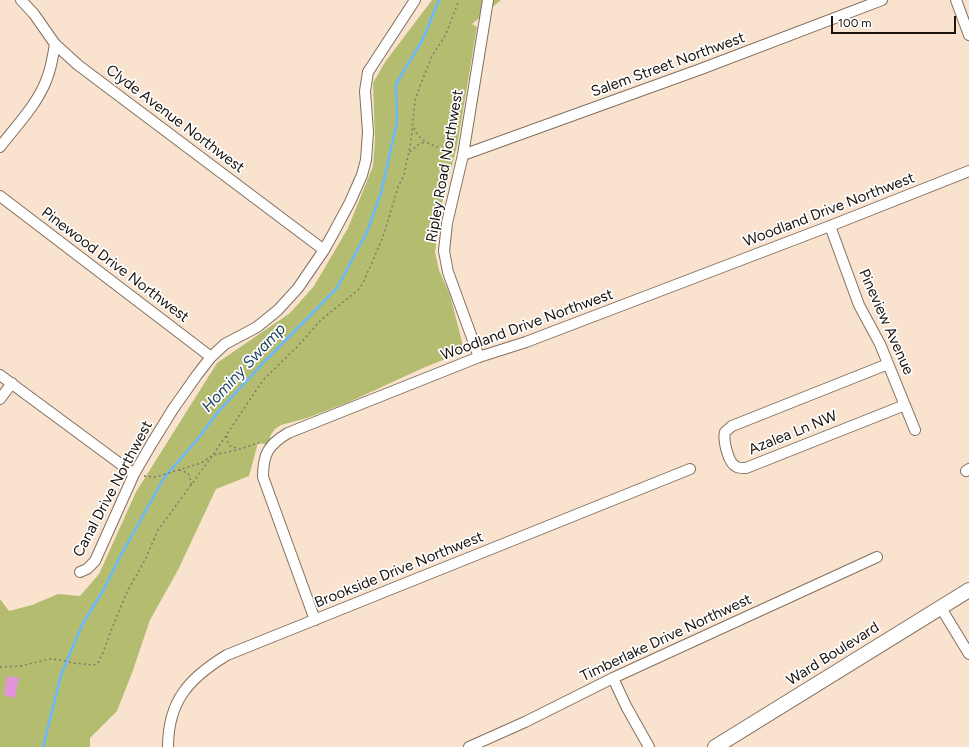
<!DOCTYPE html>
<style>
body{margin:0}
#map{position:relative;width:969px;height:747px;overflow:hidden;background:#f9e3cf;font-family:Figtree,sans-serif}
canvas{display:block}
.scale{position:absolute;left:831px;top:16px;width:125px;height:18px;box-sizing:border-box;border:2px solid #1b130d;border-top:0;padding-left:5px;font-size:12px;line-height:14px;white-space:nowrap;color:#1b130d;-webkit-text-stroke:3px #fff;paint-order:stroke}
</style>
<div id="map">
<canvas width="969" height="747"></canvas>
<div class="scale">100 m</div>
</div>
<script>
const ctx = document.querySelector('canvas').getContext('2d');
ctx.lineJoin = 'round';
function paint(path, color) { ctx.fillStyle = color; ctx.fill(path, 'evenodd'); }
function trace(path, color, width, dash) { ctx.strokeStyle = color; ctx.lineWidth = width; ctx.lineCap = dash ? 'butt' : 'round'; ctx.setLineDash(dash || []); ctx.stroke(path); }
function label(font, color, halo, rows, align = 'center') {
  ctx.font = font + ' Figtree,sans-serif'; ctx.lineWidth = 3.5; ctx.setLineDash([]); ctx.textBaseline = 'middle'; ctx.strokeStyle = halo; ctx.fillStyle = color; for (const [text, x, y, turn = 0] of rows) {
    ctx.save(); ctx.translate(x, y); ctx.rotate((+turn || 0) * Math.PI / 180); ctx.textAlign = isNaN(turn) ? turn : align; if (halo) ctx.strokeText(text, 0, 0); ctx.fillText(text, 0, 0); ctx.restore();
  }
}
const green = new Path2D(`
 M432 0H501L472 24 477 27 457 146 442 203 435 252 439 270 450 295 462 342 463 352 423 368 349 402 307 418 281 425 275 429 270 436 271 445 258 443 249 476 216 489 178 570 150 620 132 673 117 711 90 738V747H0V599L9 611 32 605 58 594 80 596 99 574 136 492 217 363 290 313 314 286 348 228 373 166 375 140 373 83 385 62Z`);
const stream = new Path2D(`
 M43 747 61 675 83 623 104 589 121 555 164 478 196 441 218 412 264 362 337 288 367 232 381 193 397 122 396 84 423 39 439 0`);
const building = new Path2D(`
 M7 676 19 678 15 698 4 695Z`);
const path = new Path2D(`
 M414 128C421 145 439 147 455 152
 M410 152 419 144 425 142
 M227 436V440L230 446 239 449
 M179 470 188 473 191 481V485
 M144 476 156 477 201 463 213 455 237 450 258 443H262
 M0 667 20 666 50 659 63 660 72 663 94 665 98 663 104 650 110 633 127 592 145 560 158 530 213 455 263 380 297 347 321 320 358 290 363 283 383 237 398 187 404 175 411 141 415 101 420 86 432 56 446 34 459 0`);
const minor = new Path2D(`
 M21 0 34 14 55 44 78 65 324 250
 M956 0 969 35
 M0 147C16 126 36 106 46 81 51 69 53 57 55 44
 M463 155 701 69 882 0
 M0 196 211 357
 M830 226 859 305 880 344 915 430
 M479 357 448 272 444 251 447 223 463 155 488 0
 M888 364 732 426 725 432C723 440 728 464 737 467 739 468 744 468 746 468L905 405
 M0 375 134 474
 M0 399 12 383
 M966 471 969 469
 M80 572 87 569 95 561 134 474 152 443 173 409 197 375 211 357 225 344 257 327 278 310 298 288 324 250 334 232 350 202 362 175 366 160 368 132 365 91 368 72 415 0
 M941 608 969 654
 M315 620 263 477C263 454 268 445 288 433L479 357 526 342 830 226 969 171
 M613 678 626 706 649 747
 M168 747C168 701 189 678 227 655L690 469
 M469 747 525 722 613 678 877 557`);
const secondary = new Path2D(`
 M715 747 969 590`);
const streetNames = [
 ["Salem Street Northwest",668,65,-20],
 ["Clyde Avenue Northwest",175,119,37],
 ["Ripley Road Northwest",445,166,-80],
 ["Woodland Drive Northwest",829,210,-21],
 ["Pinewood Drive Northwest",115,265,37],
 ["Pineview Avenue",886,322,66],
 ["Woodland Drive Northwest",527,325,-20],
 ["Azalea Ln NW",793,433,-22],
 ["Canal Drive Northwest",113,489,-62],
 ["Brookside Drive Northwest",399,570,-22],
 ["Timberlake Drive Northwest",666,638,-25],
 ["Ward Boulevard",833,654,-32]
];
const waterNames = [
 ["Hominy Swamp",244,368,-47]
];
paint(green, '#b4bd6f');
trace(stream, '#68b9ff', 2.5);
paint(building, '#e295db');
trace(minor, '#83705f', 12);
trace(secondary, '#83705f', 16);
trace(path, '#86776b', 1.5, [2, 3]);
trace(minor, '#fff', 10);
trace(secondary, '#fff', 14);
label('15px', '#1b130d', '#fff', streetNames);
label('italic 16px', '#1d3e5b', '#fff', waterNames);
</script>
